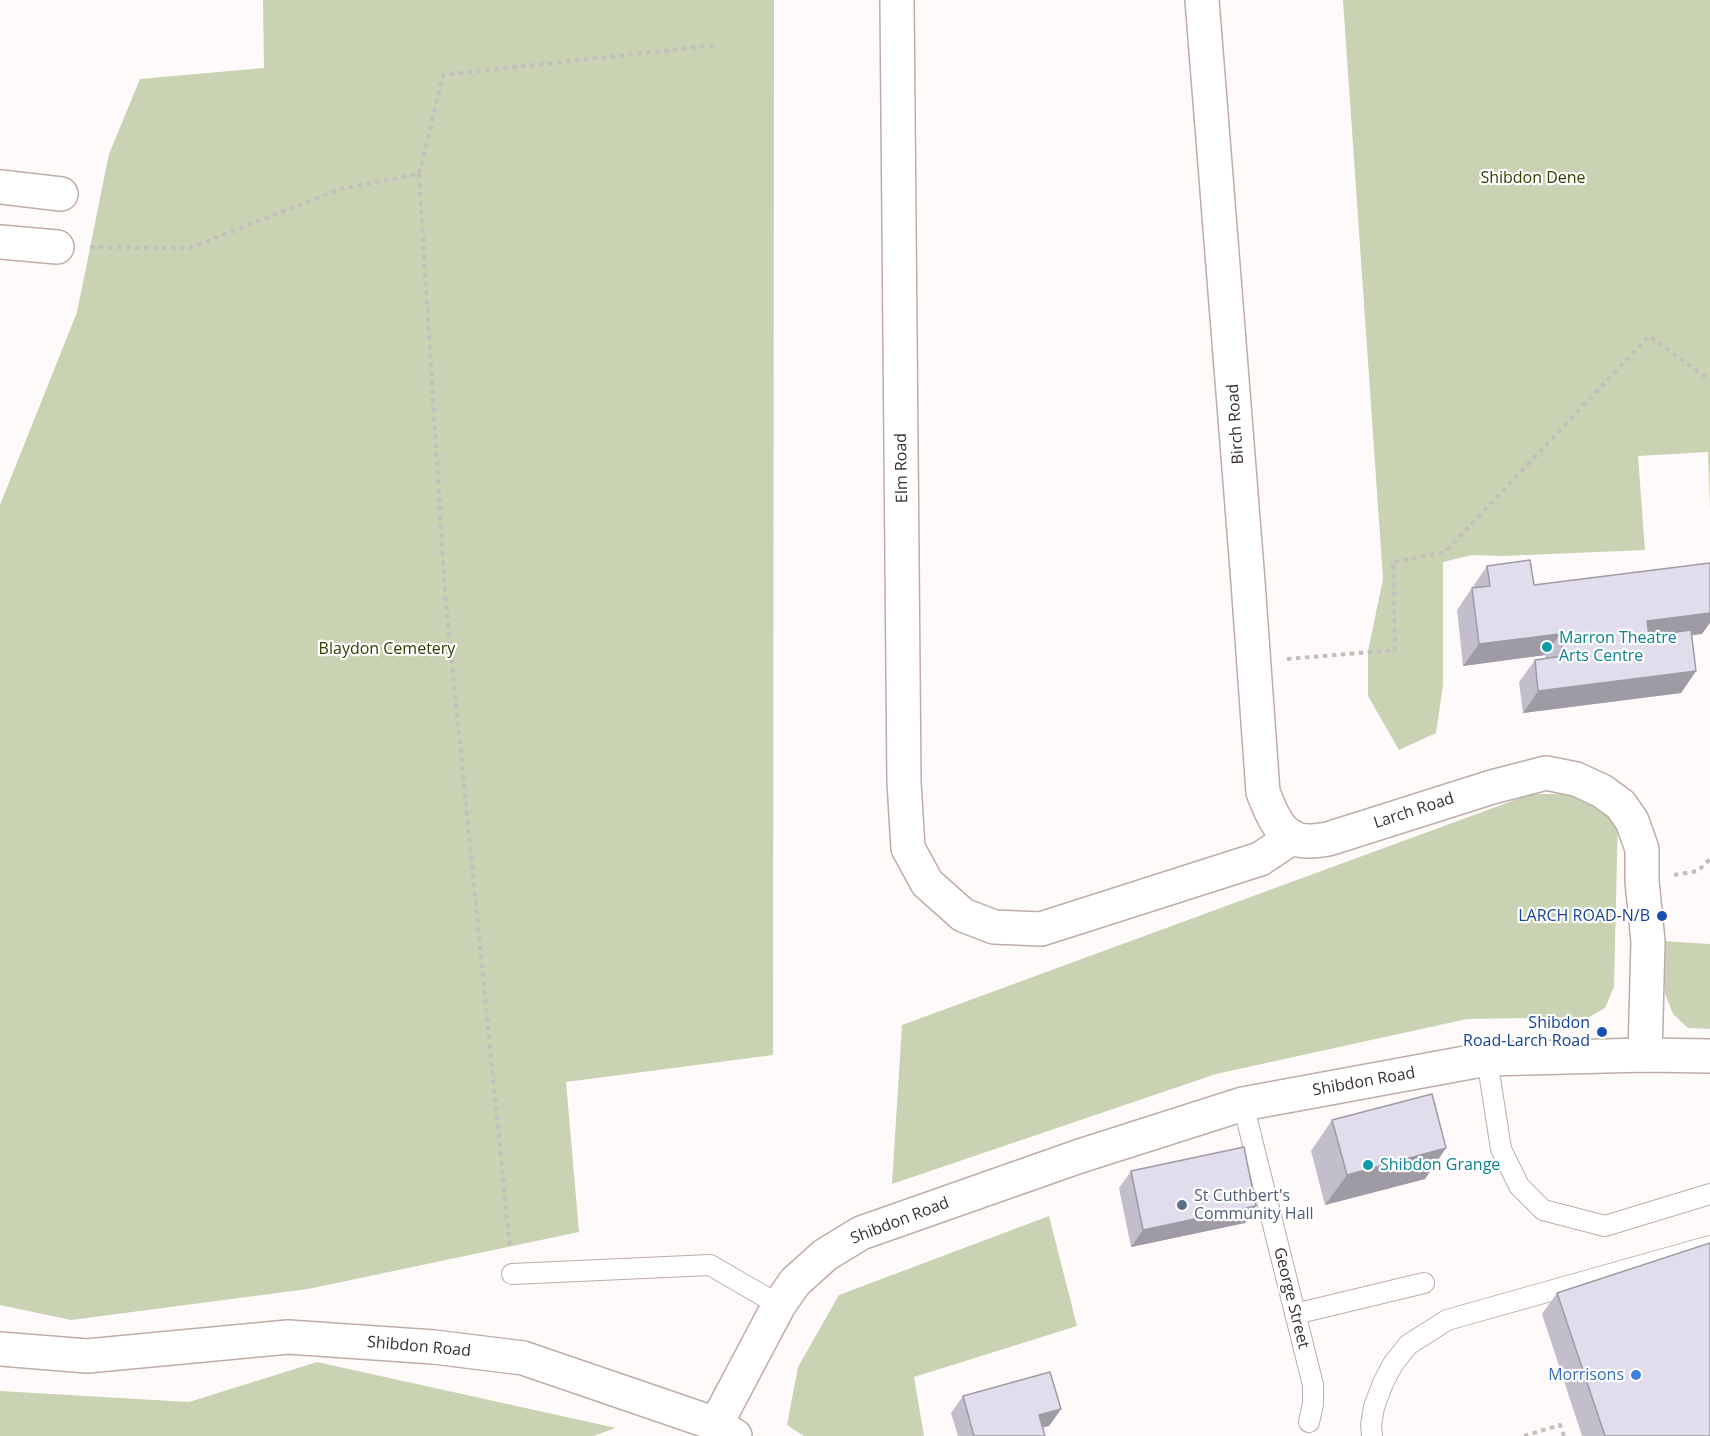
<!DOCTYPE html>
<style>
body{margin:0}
canvas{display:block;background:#fefaf9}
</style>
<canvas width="1710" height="1436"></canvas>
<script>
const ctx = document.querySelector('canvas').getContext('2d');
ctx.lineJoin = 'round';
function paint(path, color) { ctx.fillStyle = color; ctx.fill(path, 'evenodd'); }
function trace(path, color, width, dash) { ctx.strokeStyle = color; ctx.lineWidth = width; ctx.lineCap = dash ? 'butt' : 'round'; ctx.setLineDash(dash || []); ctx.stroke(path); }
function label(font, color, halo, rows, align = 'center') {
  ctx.font = font + ' "Open Sans",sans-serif'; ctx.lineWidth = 4.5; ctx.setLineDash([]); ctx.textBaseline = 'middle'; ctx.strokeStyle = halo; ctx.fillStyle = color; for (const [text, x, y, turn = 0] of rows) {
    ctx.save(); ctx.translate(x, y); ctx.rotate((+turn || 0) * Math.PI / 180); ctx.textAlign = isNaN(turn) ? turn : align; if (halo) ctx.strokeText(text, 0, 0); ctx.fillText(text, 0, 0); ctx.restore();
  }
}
const green = new Path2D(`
 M263 0H774L773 1055 566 1082 579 1232 308 1289 71 1320 0 1305V505L77 312 109 154 140 79 264 68Z
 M1343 0H1710V509L1708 452 1638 456 1645 550 1503 556 1472 555 1443 562V685L1436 733 1399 750 1368 696V651L1383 579Z
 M1531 794H1585L1618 815 1614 987 1605 1008 1589 1017 1467 1019 1216 1074 892 1184 902 1025Z
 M1662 941 1710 944V1029L1688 1028 1673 1014 1665 994Z
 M1049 1216 1077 1326 914 1377 924 1436H804L787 1425 798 1367 839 1295Z
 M317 1362 616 1428 593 1436H0V1391L189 1402Z`);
const path = new Path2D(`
 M419 174 445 593 510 1249
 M90 247 190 248 340 189 419 174 443 75 717 45
 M1287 659 1395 650 1393 562 1445 552 1649 336 1710 380
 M1674 875 1698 871 1710 859
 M1524 1436 1560 1425 1564 1436`);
const lane = new Path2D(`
 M1487 1059 1501 1149 1519 1186 1543 1210 1605 1226 1710 1194
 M1243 1104 1313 1385V1404L1309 1422
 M512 1274 710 1265 779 1305
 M1295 1314 1424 1283
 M1372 1436 1371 1425 1374 1407 1383 1383 1393 1364 1408 1345 1447 1320 1710 1246`);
const street = new Path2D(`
 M897 0 904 782 908 848 927 883 963 915 994 927 1041 929 1260 859 1293 837
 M1202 0 1248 582 1263 792C1271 813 1281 842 1309 841 1315 841 1322 840 1328 839L1492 787 1546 773 1576 779 1602 791 1621 805 1632 821 1642 849V881L1648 941 1645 1055
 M0 187 61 194
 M0 242 57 247`);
const secondary = new Path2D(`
 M0 1349 87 1356 288 1337 434 1347 523 1358 716 1424 735 1436
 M716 1424 779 1305 795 1282 825 1255 861 1233 1080 1156 1243 1104 1487 1059 1645 1055 1710 1056`);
const wall = new Path2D(`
 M1487 566 1534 585 1702 634 1692 635 1696 671 1681 693 1523 713 1519 682 1535 660 1546 659 1545 655 1463 666 1457 610Z
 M1332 1120 1446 1148 1425 1179 1325 1205 1311 1151Z
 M1131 1171 1256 1206 1245 1223 1131 1247 1119 1188Z
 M1557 1293 1710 1436H1582L1542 1314Z
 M963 1396 1061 1409 1049 1426 1043 1427 1045 1436H958L951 1413Z`);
const shadedWall = new Path2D(`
 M1710 613V623L1702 634 1632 643 1647 621Z
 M1560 634 1545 655 1463 666 1479 644Z
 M1696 671 1681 693 1523 713 1538 691Z
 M1446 1148 1425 1179 1325 1205 1347 1175Z
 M1256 1206 1245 1223 1131 1247 1143 1230Z
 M1061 1409 1049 1426 1027 1431 1039 1415Z`);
const building = new Path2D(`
 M1530 560 1534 585 1710 563V613L1647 621 1649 636 1691 630 1696 671 1538 691 1535 660 1563 656 1560 634 1479 644 1472 588 1490 586 1487 566Z
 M1432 1094 1446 1148 1347 1175 1332 1120Z
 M1244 1147 1256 1206 1143 1230 1131 1171Z
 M1710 1243V1436H1605L1557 1293Z
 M1050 1372 1061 1409 1039 1415 1045 1436H974L963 1396Z`);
const markers = [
 [1547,647,6,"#0f9aa8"],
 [1662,916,6,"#1a4fb4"],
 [1602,1032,6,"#1a4fb4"],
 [1368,1165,6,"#0f9aa8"],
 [1182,1205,6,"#5c6f8a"],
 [1636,1375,6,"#3f7fe0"]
];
const parkNames = [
 ["Shibdon Dene",1533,178],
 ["Blaydon Cemetery",387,649]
];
const streetNames = [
 ["Birch Road",1236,424,-94],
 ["Elm Road",902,468,-91],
 ["Larch Road",1414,811,-18],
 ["Shibdon Road",1364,1082,-10],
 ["Shibdon Road",900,1221,-21],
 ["George Street",1291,1298,76],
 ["Shibdon Road",419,1347,5]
];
const cultureNames = [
 ["Marron Theatre",1559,638],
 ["Arts Centre",1559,656],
 ["Shibdon Grange",1380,1165]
];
const transitNames = [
 ["LARCH ROAD-N/B",1650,916],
 ["Shibdon",1590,1023],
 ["Road-Larch Road",1590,1041]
];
const serviceNames = [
 ["St Cuthbert's",1194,1196],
 ["Community Hall",1194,1214]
];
const shopNames = [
 ["Morrisons",1624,1375]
];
paint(green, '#c9d3b3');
trace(lane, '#beada7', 22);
trace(street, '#beada7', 36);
trace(secondary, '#beada7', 36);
trace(path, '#c2bebc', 4, [4.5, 4.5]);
trace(lane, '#fff', 20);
trace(street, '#fff', 33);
trace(secondary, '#fff', 33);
paint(wall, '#c2becb');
paint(shadedWall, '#9e9ba5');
paint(building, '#e2ddec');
trace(building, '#9e9ba5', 1.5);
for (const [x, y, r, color] of markers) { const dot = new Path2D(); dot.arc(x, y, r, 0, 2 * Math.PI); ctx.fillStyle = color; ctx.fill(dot); trace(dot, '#fff', 2); }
label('16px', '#313d01', '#fff', parkNames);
label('16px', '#393230', '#fff', streetNames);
label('16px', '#0d838f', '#fff', cultureNames, 'left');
label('16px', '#164399', '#fff', transitNames, 'right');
label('16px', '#4e5e75', '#fff', serviceNames, 'left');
label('16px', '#366cbe', '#fff', shopNames, 'right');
</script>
